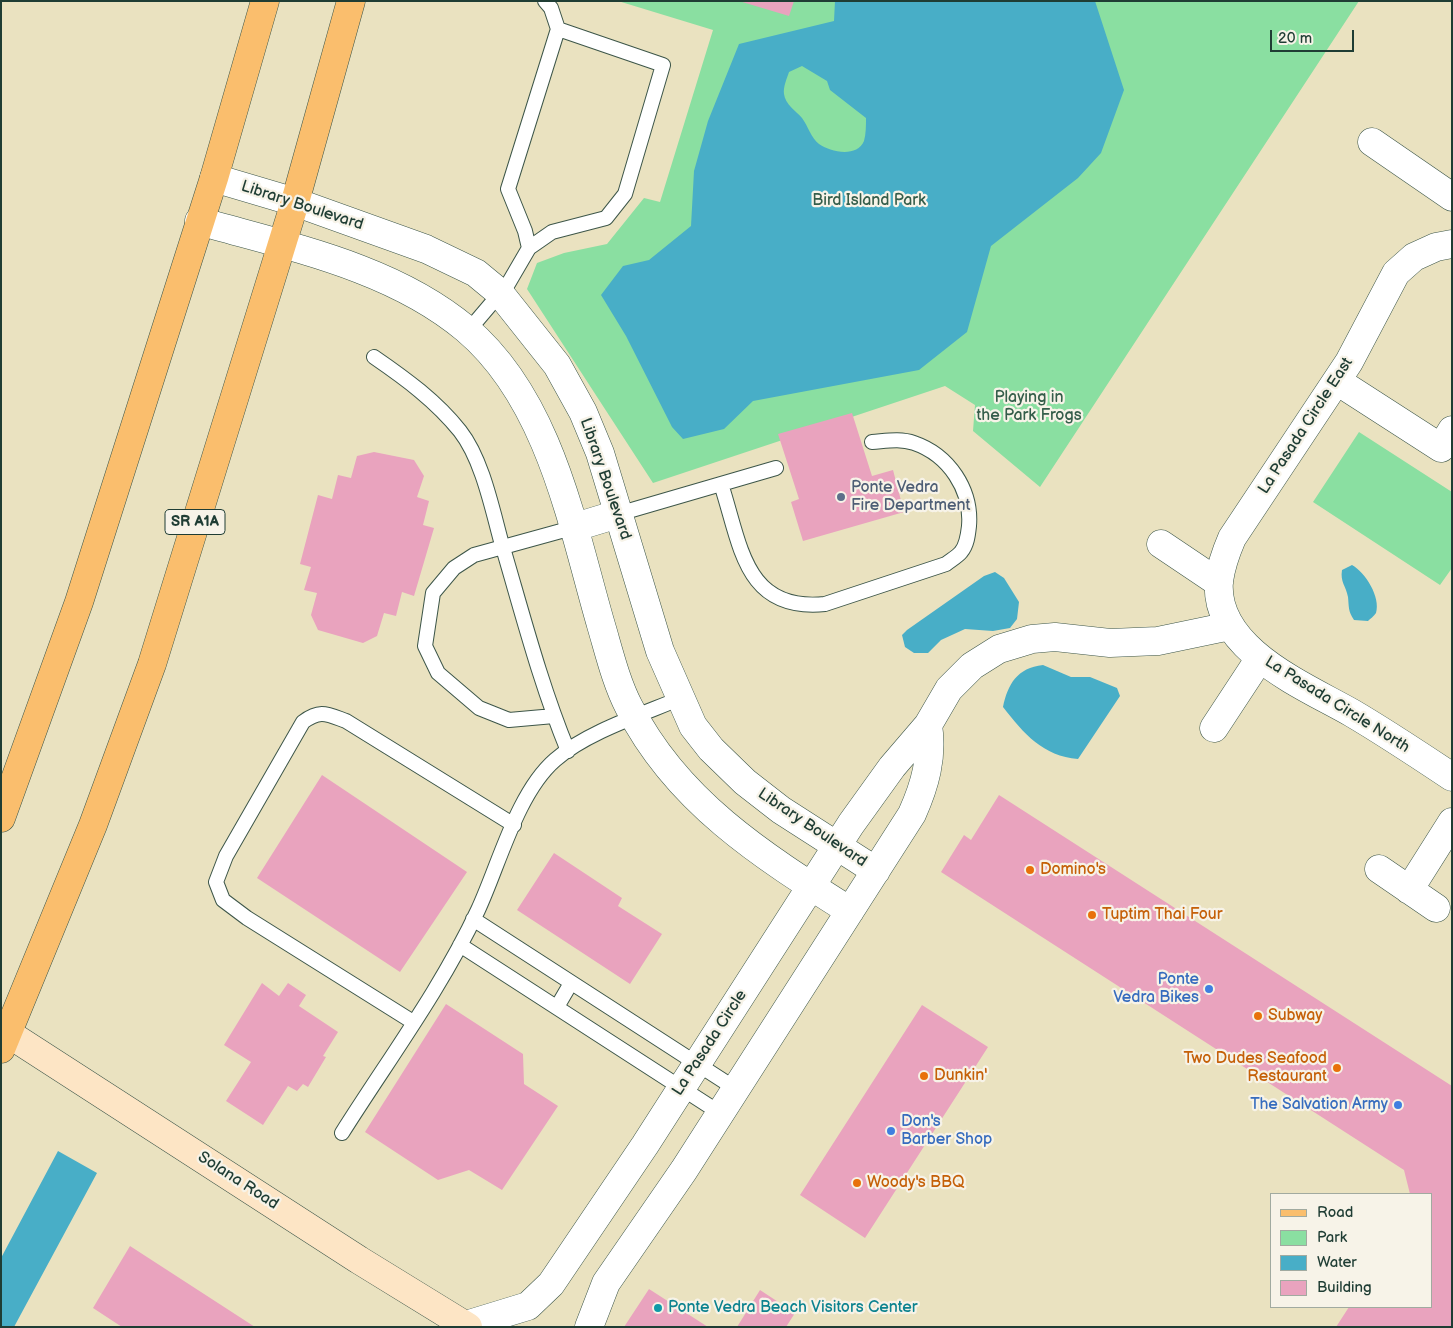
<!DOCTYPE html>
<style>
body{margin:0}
#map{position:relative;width:1453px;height:1328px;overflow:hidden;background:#eae2c0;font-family:"Balsamiq Sans",sans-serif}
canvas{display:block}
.frame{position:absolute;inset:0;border:2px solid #1f3d34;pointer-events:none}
.legend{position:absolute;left:1270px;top:1193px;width:162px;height:115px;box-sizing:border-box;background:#f7f3e8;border:1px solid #a1aaa0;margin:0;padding:6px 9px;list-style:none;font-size:15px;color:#1f3d34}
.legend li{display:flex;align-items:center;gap:10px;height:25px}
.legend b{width:25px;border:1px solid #a1aaa0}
.scale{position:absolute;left:1270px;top:30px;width:84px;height:22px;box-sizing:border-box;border:2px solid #1f3d34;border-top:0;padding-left:6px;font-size:15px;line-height:18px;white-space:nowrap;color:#1f3d34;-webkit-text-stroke:4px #f7f3e8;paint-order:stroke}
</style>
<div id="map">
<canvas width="1453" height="1328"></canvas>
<div class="frame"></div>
<ul class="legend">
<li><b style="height:6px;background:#fabe6d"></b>Road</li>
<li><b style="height:14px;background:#8adfa1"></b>Park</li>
<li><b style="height:14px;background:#48aec7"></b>Water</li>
<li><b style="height:14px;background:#e9a3be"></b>Building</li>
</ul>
<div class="scale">20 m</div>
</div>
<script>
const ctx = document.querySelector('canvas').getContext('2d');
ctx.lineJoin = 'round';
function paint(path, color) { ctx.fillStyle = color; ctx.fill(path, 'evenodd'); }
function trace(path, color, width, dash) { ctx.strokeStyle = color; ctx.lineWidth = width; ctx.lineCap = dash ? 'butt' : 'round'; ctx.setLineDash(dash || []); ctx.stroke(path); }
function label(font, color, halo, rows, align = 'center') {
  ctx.font = font + ' "Balsamiq Sans",sans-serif'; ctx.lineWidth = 4.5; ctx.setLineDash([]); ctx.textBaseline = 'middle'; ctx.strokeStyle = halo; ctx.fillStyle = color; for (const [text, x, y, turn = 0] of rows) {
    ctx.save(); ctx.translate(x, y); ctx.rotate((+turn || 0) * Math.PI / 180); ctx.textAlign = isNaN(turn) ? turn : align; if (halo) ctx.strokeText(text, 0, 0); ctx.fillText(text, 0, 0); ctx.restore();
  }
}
const green = new Path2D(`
 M618 1H1359L1040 487 973 431 975 405 945 386 653 483 527 289 537 263 564 253 607 244 644 198 660 202 713 30Z
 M1359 432 1452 492V568L1440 585 1313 502Z`);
const water = new Path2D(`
 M835 1H1095L1124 90 1101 153 1078 178 991 246 967 332 919 370 753 401 724 429 683 439 672 427 626 336 601 295 623 266 649 260 691 226 694 171 708 121 739 44 834 21ZM802 66 827 81 830 90 866 118C866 125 866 134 864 141 857 158 830 152 819 144 811 138 808 126 802 118 796 111 785 104 784 94 783 87 787 78 789 72Z
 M1352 565C1365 572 1381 597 1376 613 1374 616 1370 619 1368 621L1354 620C1348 611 1349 607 1348 597 1346 586 1340 582 1342 570Z
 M995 572 1004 578 1019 602 1017 619 1010 628 993 631 965 629 941 640 928 653H914L905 647 902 635 907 630 984 576Z
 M1043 665 1071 677H1090L1117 688 1120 696 1078 759C1043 756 1024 734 1003 707 1008 684 1017 668 1043 665Z
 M58 1151 97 1173 14 1327H1V1258Z`);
const building = new Path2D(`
 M739 1H794L789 16Z
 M852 413 872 476 893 470 904 512 803 541 791 502 799 499 778 434Z
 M374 452 414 460 424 476 417 497 429 501 423 525 434 528 414 596 402 592 396 616 384 613 377 636 363 643 318 630 311 615 317 593 304 590 311 567 300 564 318 495 332 499 338 475 351 478 357 456Z
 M322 775 467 872 400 972 257 878Z
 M999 795 1452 1086V1327H1336L1349 1307H1432V1194H1410L1404 1170 941 872 964 835 971 840Z
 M554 853 622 898 618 906 662 934 630 984 517 910Z
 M262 983 279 996 288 983 306 995 299 1006 338 1032 323 1056 326 1057 308 1087 303 1084 297 1091 288 1086 263 1125 226 1101 251 1062 224 1045Z
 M446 1004 523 1054 524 1084 558 1106 502 1190 469 1170 438 1180 365 1132Z
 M922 1005 988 1047 865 1238 800 1195Z
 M130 1246 255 1327H122L93 1308Z
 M649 1289 708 1327H624Z
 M760 1290 795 1313 786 1327H737Z`);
const lane = new Path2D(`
 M545 1 551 8 558 29
 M468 331 508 284 529 248 552 232 606 218 625 194 663 65 558 29 508 189 525 231 529 248
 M374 357C406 379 436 401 460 431 482 459 492 508 501 541 522 612 540 683 568 751
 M721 484C741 545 744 612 825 604L946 564C951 560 958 556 961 552 967 545 968 535 969 526 972 490 949 455 914 443 900 438 886 441 872 442
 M618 514 776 468
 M554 716 509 720 479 708 438 673 425 646 433 593 454 568 474 555 572 528
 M473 919 736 1089
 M460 945 720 1113
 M557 1007 571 983
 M413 1022 247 918 223 900 216 882 226 856 303 722C320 709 327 714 346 721L514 825
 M342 1133C388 1060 441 989 478 910 499 865 517 793 555 760 585 733 643 714 681 698`);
const street = new Path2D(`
 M1372 142 1452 197
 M214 178 295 202 426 249 476 273 499 292 557 365 583 412 600 453 660 651 693 726 711 749 745 782 781 810 876 871
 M199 221C290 247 392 267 466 329 550 400 572 525 601 625 609 652 616 682 629 707 677 802 763 856 850 911
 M1452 244 1436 247 1414 257 1396 273 1349 362 1232 538C1226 552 1221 566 1219 581 1213 649 1305 686 1352 713 1386 733 1419 755 1452 777
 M1337 381 1441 448 1452 430
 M572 528 618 514
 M1161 544 1219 583
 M1214 728 1260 658
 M1379 869 1436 908
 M1409 890 1452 822
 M466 1325 528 1306 551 1284 645 1145 851 824 892 767 928 725 949 689 972 666 999 649 1032 639 1055 637 1110 643 1158 641 1230 626
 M589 1327 606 1283 684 1170 912 814C925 785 933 757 928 725`);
const secondary = new Path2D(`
 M9 1034 359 1260 468 1327`);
const primary = new Path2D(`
 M1 818 79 602 214 178 265 1
 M1 1049 93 825 152 664 295 202 351 1`);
const markers = [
 [841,497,5,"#5c6f8a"],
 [1030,870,5,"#e8710a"],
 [1092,915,5,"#e8710a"],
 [1209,989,5,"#3f7fe0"],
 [1258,1016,5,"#e8710a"],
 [1337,1068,5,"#e8710a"],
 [924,1076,5,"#e8710a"],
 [1398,1105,5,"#3f7fe0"],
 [891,1131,5,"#3f7fe0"],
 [857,1183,5,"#e8710a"],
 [658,1308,5,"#0f9aa8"]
];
const shields = [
 [195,522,60]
];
const shieldNames = [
 ["SR A1A",195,522]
];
const parkNames = [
 ["Bird Island Park",869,201],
 ["Playing in",1029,398],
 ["the Park Frogs",1029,416]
];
const streetNames = [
 ["Library Boulevard",302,206,18],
 ["La Pasada Circle East",1306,426,-57],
 ["Library Boulevard",605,479,71],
 ["La Pasada Circle North",1337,705,32],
 ["Library Boulevard",812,828,34],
 ["La Pasada Circle",710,1043,-57],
 ["Solana Road",238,1181,33]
];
const serviceNames = [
 ["Ponte Vedra",851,488],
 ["Fire Department",851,506]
];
const foodNames = [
 ["Domino's",1040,870],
 ["Tuptim Thai Four",1102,915],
 ["Subway",1268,1016],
 ["Two Dudes Seafood",1327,1059,"right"],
 ["Restaurant",1327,1077,"right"],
 ["Dunkin'",934,1076],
 ["Woody's BBQ",867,1183]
];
const shopNames = [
 ["Ponte",1199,980],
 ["Vedra Bikes",1199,998],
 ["The Salvation Army",1388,1105],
 ["Don's",901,1122,"left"],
 ["Barber Shop",901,1140,"left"]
];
const cultureNames = [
 ["Ponte Vedra Beach Visitors Center",668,1308]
];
paint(green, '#8adfa1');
paint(water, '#48aec7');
paint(building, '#e9a3be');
trace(lane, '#3d5649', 16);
trace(street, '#3d5649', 29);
trace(secondary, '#3d5649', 29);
trace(primary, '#3d5649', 29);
trace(lane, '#fff', 14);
trace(street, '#fff', 28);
trace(secondary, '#fde5c5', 28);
trace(primary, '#fabe6d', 28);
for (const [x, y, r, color] of markers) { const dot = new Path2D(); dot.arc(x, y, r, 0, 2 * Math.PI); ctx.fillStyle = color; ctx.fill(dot); trace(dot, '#f7f3e8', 2); }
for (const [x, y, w] of shields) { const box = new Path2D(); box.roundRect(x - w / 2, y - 12.5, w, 25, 4); ctx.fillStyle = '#f7f3e8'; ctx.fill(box); trace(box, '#1f3d34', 1); }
label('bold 15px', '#1f3d34', null, shieldNames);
label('16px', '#345d4a', '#f7f3e8', parkNames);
label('16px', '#1f3d34', '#f7f3e8', streetNames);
label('16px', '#4e5e75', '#f7f3e8', serviceNames, 'left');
label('16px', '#c56008', '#f7f3e8', foodNames, 'left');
label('16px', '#366cbe', '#f7f3e8', shopNames, 'right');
label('16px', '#0d838f', '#f7f3e8', cultureNames, 'left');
</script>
